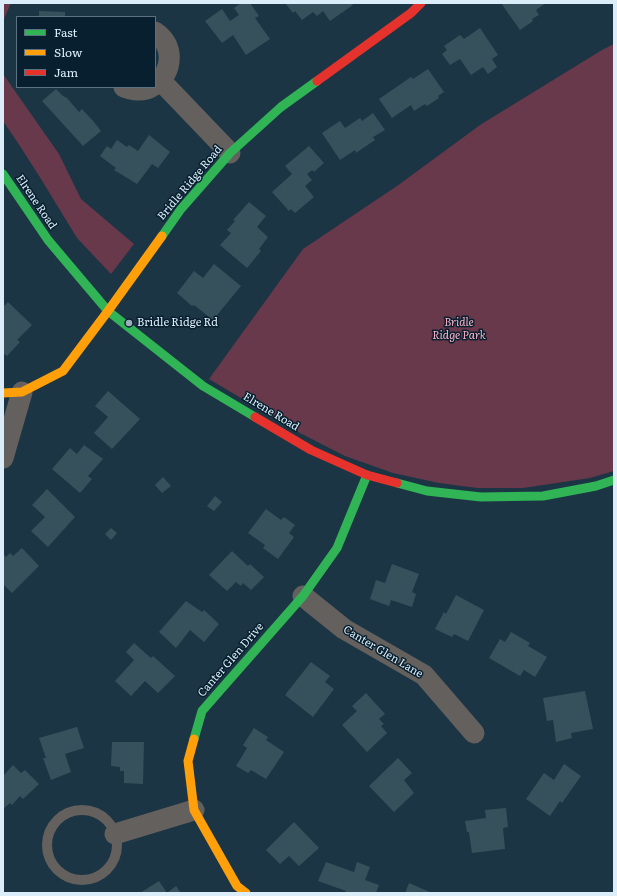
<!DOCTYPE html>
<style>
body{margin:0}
#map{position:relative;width:617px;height:896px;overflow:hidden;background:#1c3544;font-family:Literata,serif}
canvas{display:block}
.frame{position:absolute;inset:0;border:4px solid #dcedfa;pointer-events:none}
.legend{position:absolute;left:16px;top:16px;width:140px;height:72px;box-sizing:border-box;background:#071f2e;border:1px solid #5c7180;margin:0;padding:5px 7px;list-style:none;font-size:12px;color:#dcedfa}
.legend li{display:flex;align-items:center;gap:8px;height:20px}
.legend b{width:20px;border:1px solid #5c7180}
</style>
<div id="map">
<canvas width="617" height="896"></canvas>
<div class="frame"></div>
<ul class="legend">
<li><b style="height:5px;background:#30b455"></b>Fast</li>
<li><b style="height:5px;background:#ff9f0a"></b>Slow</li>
<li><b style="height:5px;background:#e5322d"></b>Jam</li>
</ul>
</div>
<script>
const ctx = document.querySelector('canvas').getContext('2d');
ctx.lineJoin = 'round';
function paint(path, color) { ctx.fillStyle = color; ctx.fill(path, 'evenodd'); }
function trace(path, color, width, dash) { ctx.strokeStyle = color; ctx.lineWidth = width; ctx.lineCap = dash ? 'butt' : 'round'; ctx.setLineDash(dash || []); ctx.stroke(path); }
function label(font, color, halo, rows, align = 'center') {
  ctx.font = font + ' Literata,serif'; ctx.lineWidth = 3; ctx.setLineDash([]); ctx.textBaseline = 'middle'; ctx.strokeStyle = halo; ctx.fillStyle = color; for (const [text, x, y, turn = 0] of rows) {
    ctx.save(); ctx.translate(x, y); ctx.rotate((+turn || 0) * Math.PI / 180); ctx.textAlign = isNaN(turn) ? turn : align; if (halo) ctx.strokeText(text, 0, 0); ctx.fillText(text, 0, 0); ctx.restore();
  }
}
const green = new Path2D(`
 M3 3H11L3 21Z
 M614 44V471L590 478 523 488H477L439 483 393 473 345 456 298 432 209 379 303 249 397 186 480 125 602 50Z
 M3 74 59 154 81 199 134 244 111 274 77 238 41 179 20 146 3 121Z`);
const building = new Path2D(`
 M241 3H250L259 16 255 18 270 39 246 55 233 35 222 43 205 21 222 9 230 21 239 15 234 8Z
 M285 3H351L353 5 330 21 323 11 317 16 313 12 302 20 295 11 293 13Z
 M501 3H546L536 10 539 15 532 19 533 21 520 30Z
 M39 11 65 12V17H39Z
 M480 28 498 55 492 59 497 67 488 74 483 67 471 75 460 59 450 65 442 54 447 50 444 46 460 35 464 39Z
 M428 69 444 92 438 96 439 98 427 106 425 104 414 111 411 105 392 118 379 99 411 77 413 79Z
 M56 89 63 96 67 98 79 112 82 109 94 122 101 131 83 146 42 101Z
 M373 113 385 130 373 137 375 140 356 153 355 150 340 160 322 133 340 121 345 128 360 118 362 121Z
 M149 135 170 152 158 168 152 164 137 184 114 170 116 168 100 156 107 146 111 149 117 140 127 147 129 145 138 151Z
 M309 146 324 163 314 172 312 170 307 174 312 180 305 186 314 197 295 213 291 209 289 211 272 192 292 174 285 166Z
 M249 202 266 216 257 227 268 237 259 249 261 251 247 268 220 245 231 233 227 230 235 221 233 220Z
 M214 264 241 286 213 320 194 305 192 306 177 293 194 271 203 278Z
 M8 302 32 325 17 340 20 342 7 356 3 353V307Z
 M108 391 140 419 112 449 94 433 108 417 95 406Z
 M84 445 103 459 88 476 92 479 80 493 52 469 70 448 77 454Z
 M163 477 171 486 162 493 155 485Z
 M47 489 75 517 48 547 31 531 45 517 32 505Z
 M215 496 222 502 214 511 207 506Z
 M266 509 281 520 284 517 295 525 289 533 294 537 278 559 263 548 265 545 248 533Z
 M111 528 117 533 111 540 105 534Z
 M22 548 39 566 12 593 3 584V553L6 557 10 553 13 556Z
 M232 551 248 566 250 564 264 577 251 590 243 583 241 586 236 582 227 591 209 575Z
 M392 564 419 574 412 592 416 594 412 607 391 600 389 606 370 599 376 580 385 583Z
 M456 595 484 610 468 641 454 634 452 637 435 629 444 612 446 614Z
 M186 601 202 612 204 610 219 624 204 642 190 630 176 648 159 632Z
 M511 632 530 643 528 646 547 657 535 677 524 670 520 676 489 658 500 639 505 642Z
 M134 643 151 658 153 656 175 676 158 693 145 681 131 696 115 681 134 660 126 652Z
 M311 662 330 676 325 682 334 689 313 717 285 695Z
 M585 691 593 729 571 733 572 738 556 742 553 720 547 721 543 698Z
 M366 693 385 714 379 719 384 724 381 726 387 733 367 752 342 725 357 711 352 706Z
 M77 727 84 748 65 754 71 772 51 780 43 758H46L39 738Z
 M254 728 268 737 266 740 284 752 266 779 251 770 248 773 236 766 247 748 243 745Z
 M112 742H144L143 784 124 783V771H120V767L111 766Z
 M398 758 412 773 404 780 414 793 394 812 369 786Z
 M564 764 581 776 562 803 560 801 550 816 526 799 544 773 554 780Z
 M13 765 21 773 25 770 39 784 23 799 20 796 12 805 10 803 3 809V776Z
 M506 808 508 827 503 828 505 849 472 853 469 832H467L465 821 486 818 485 810Z
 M294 822 319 848 299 866 289 856 280 864 266 850Z
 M326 862 354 872 357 862 370 867 365 880 379 885 376 893H345L346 891 318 881Z
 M159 881 167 893 176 886 181 893H140Z
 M409 883 432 893H405Z`);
const lane = new Path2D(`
 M47 845a35 35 0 1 1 70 0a35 35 0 1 1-70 0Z`);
const street = new Path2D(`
 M155 32C175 46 173 71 155 85
 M161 81 230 153
 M124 87C133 90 142 92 151 87
 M3 458 22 392
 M303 596 344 629 424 675 474 733
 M115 834 194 810`);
const fast = new Path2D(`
 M3 174 48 240 108 311 203 386 255 417
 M162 236 181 209 230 153 281 107 317 81
 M397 483 427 491 481 497 543 496 596 486 614 480
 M194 739 202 711 303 596 337 548 367 475`);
const slow = new Path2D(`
 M3 393 22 392 63 371 108 311 162 236
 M194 739 188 761 194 810 237 886 246 893`);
const jam = new Path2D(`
 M317 81 411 13 421 3
 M255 417 311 450 367 475 397 483`);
const markers = [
 [129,323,4,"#99adba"]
];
const streetNames = [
 ["Bridle Ridge Road",190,183,-50],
 ["Elrene Road",36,202,56],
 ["Elrene Road",271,412,31],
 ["Canter Glen Lane",383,652,31],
 ["Canter Glen Drive",231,660,-49]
];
const poiNames = [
 ["Bridle Ridge Rd",137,323]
];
const parkNames = [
 ["Bridle",459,323],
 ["Ridge Park",459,336]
];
paint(green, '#68384b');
paint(building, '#36515c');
trace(lane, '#63605e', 10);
trace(street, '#63605e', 21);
trace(fast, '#30b455', 9);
trace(slow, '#ff9f0a', 9);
trace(jam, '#e5322d', 9);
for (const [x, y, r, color] of markers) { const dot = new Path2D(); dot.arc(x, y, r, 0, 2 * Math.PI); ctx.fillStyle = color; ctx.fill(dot); trace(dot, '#071f2e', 1.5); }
label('11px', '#dcedfa', '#071f2e', streetNames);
label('11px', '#dcedfa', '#071f2e', poiNames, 'left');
label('italic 11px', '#fdb3c8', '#071f2e', parkNames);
</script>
